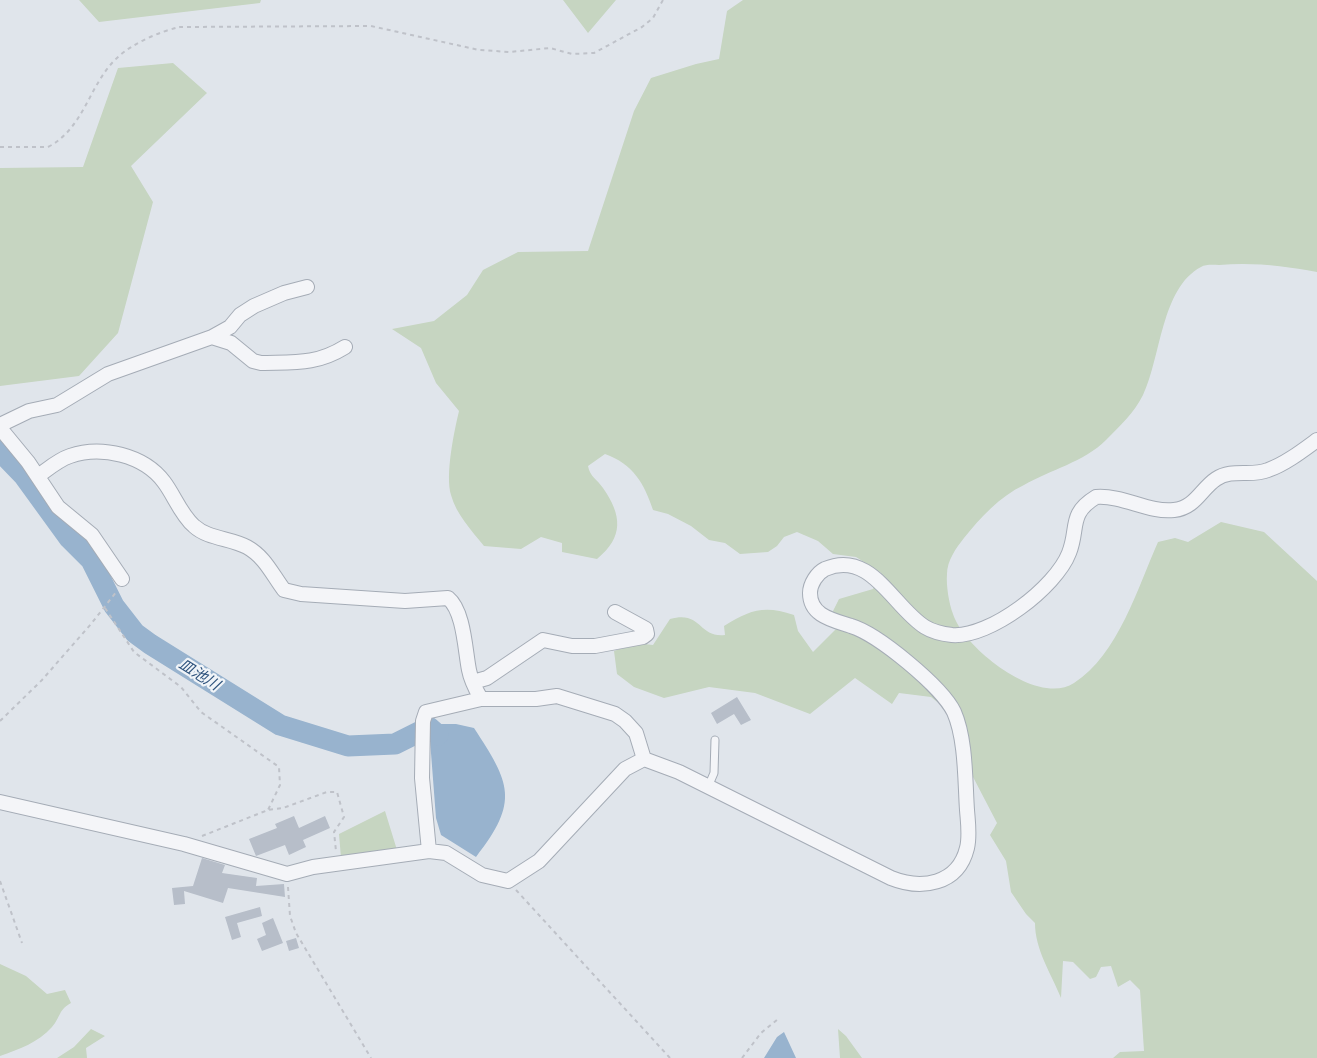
<!DOCTYPE html>
<meta charset="utf-8">
<style>
body{margin:0}
canvas{display:block;background:#e0e5eb}
</style>
<canvas width="1317" height="1058"></canvas>
<script>
const ctx = document.querySelector('canvas').getContext('2d');
ctx.lineJoin = 'round';
function paint(path, color) { ctx.fillStyle = color; ctx.fill(path, 'evenodd'); }
function trace(path, color, width, dash) { ctx.strokeStyle = color; ctx.lineWidth = width; ctx.lineCap = dash ? 'butt' : 'round'; ctx.setLineDash(dash || []); ctx.stroke(path); }
function label(font, color, halo, rows, align = 'center') {
  ctx.font = font + ' Karla,"Noto Sans JP",sans-serif'; ctx.lineWidth = 4.5; ctx.setLineDash([]); ctx.textBaseline = 'middle'; ctx.strokeStyle = halo; ctx.fillStyle = color; for (const [text, x, y, turn = 0] of rows) {
    ctx.save(); ctx.translate(x, y); ctx.rotate((+turn || 0) * Math.PI / 180); ctx.textAlign = isNaN(turn) ? turn : align; if (halo) ctx.strokeText(text, 0, 0); ctx.fillText(text, 0, 0); ctx.restore();
  }
}
const green = new Path2D(`
 M79 0H261L260 3 99 22Z
 M563 0H616L588 33Z
 M743 0H1317V272C1284 266 1253 262 1219 265 1214 265 1206 264 1201 267 1161 288 1161 358 1143 395 1134 413 1120 426 1106 440 1084 462 1050 470 1024 485 999 497 981 517 964 538 956 548 947 561 947 574 946 585 949 604 953 614 964 648 1038 707 1074 683 1118 655 1138 587 1158 542L1175 538 1188 542 1221 522 1264 532 1317 581V1058H1113L1120 1052 1144 1051 1140 990 1130 980 1118 987 1111 966 1101 967 1096 977 1090 979 1073 962 1063 961 1061 998C1051 973 1035 950 1035 923L1026 914 1011 892 1006 861 990 835 997 823 972 775 965 724 931 697 899 693 892 704 855 678 810 714 755 693 709 687 664 698 634 687 617 674 614 651 636 643 653 645 670 619C702 610 698 638 725 635L724 626C750 610 764 605 794 615L798 631 813 652 836 629 833 611 839 599 873 589 881 573 856 557 833 554 818 541 797 532 784 537 777 546 768 552 740 554 725 543 709 540 691 526 668 514 653 510C644 483 633 464 605 454L588 466C590 477 597 479 603 488 622 515 624 537 597 559L562 552V543L541 537 521 549 484 546C472 531 456 514 451 495 445 475 454 432 459 411L436 383 421 348 392 329 434 321 467 295 483 270 518 252 588 251 634 111 651 78 696 64 719 59 727 11Z
 M173 63 207 93 131 166 153 202 118 333 79 376 0 386V168L83 167 118 68Z
 M385 811 397 850 341 858 339 834Z
 M0 964 26 976 47 994 65 990 71 1003C59 1009 60 1018 52 1027 38 1043 19 1049 0 1056Z
 M91 1029 105 1036 86 1048 87 1058H57L74 1047Z
 M838 1029 846 1036 862 1058H840Z`);
const water = new Path2D(`
 M441 724H456L474 728C510 783 520 801 476 857L441 835 436 818 429 727Z
 M784 1032 796 1058H764L777 1037Z`);
const river = new Path2D(`
 M0 451 24 476 69 538 91 560 114 606 135 633 150 644 280 725 348 746 395 744 429 727 438 735`);
const building = new Path2D(`
 M737 697 751 720 741 725 734 714 717 724 711 713Z
 M294 816 299 828 325 816 330 828 303 840 306 847 289 855 285 845 256 856 249 839 277 828 275 824Z
 M202 858 225 865 222 873 257 878 256 886 284 884 285 897 228 888 223 903 184 891 185 904 174 905 172 888 193 886Z
 M260 907 262 916 237 923 241 937 232 940 225 917Z
 M273 918 283 943 262 951 257 939 266 935 262 923Z
 M296 938 299 948 289 951 286 941Z`);
const path = new Path2D(`
 M0 147H48C85 128 89 83 118 57 133 43 161 31 180 27L371 26 479 50 510 52 550 48 572 54 594 53 642 27 653 18 663 0
 M105 608 134 652 181 687 201 712 279 767 280 785 268 810
 M0 721 42 680 91 624 117 591
 M202 836 268 810 283 808 327 792H337L344 817 334 832 336 851
 M0 881 22 943
 M288 887 290 916 296 933 371 1058
 M516 890 670 1058
 M742 1058 761 1033 778 1019`);
const lane = new Path2D(`
 M708 787 714 773 715 740`);
const street = new Path2D(`
 M212 337 231 343 253 361 261 363C294 362 316 365 345 347
 M0 425 29 411 57 405 108 374 212 337 230 327 240 315 254 306 284 293 307 287
 M0 428 28 462 58 507 92 535 122 579
 M38 476C48 469 58 460 70 456 101 445 144 455 164 482 174 495 181 515 194 526 208 539 231 538 247 547 265 557 272 574 284 590L301 594 405 601 448 598C464 611 465 650 469 670 471 681 476 690 481 699
 M473 682 487 678 543 640 572 646H595L643 637 647 634 646 629 615 612
 M0 802 184 844 287 874 313 867 429 851 446 853 482 875 508 881 539 861 625 769 644 759 679 772 891 878C921 890 958 885 967 848 970 836 968 823 967 810 965 781 966 739 954 712 942 687 878 634 851 626 833 620 810 616 810 593 810 584 817 573 825 569 871 549 893 607 925 627 933 632 943 634 952 635 990 638 1056 587 1069 553 1079 528 1068 514 1096 497 1124 495 1148 513 1174 510 1195 508 1201 489 1216 479 1232 468 1252 477 1268 470 1285 464 1302 451 1317 440
 M429 851 422 778 423 721 426 712 481 699H536L557 696 615 714 625 721 636 733 644 759`);
const waterNames = [
 ["皿池川",199,675,32]
];
paint(green, '#c6d5c1');
paint(water, '#98b3ce');
trace(river, '#98b3ce', 21);
paint(building, '#b7bec9');
trace(lane, '#a5acb6', 9);
trace(street, '#a5acb6', 16);
trace(path, '#bfc2c9', 2, [4, 4]);
trace(lane, '#f4f5f8', 7);
trace(street, '#f4f5f8', 14);
label('italic 15px', '#2d527c', '#f0f4f8', waterNames);
</script>
